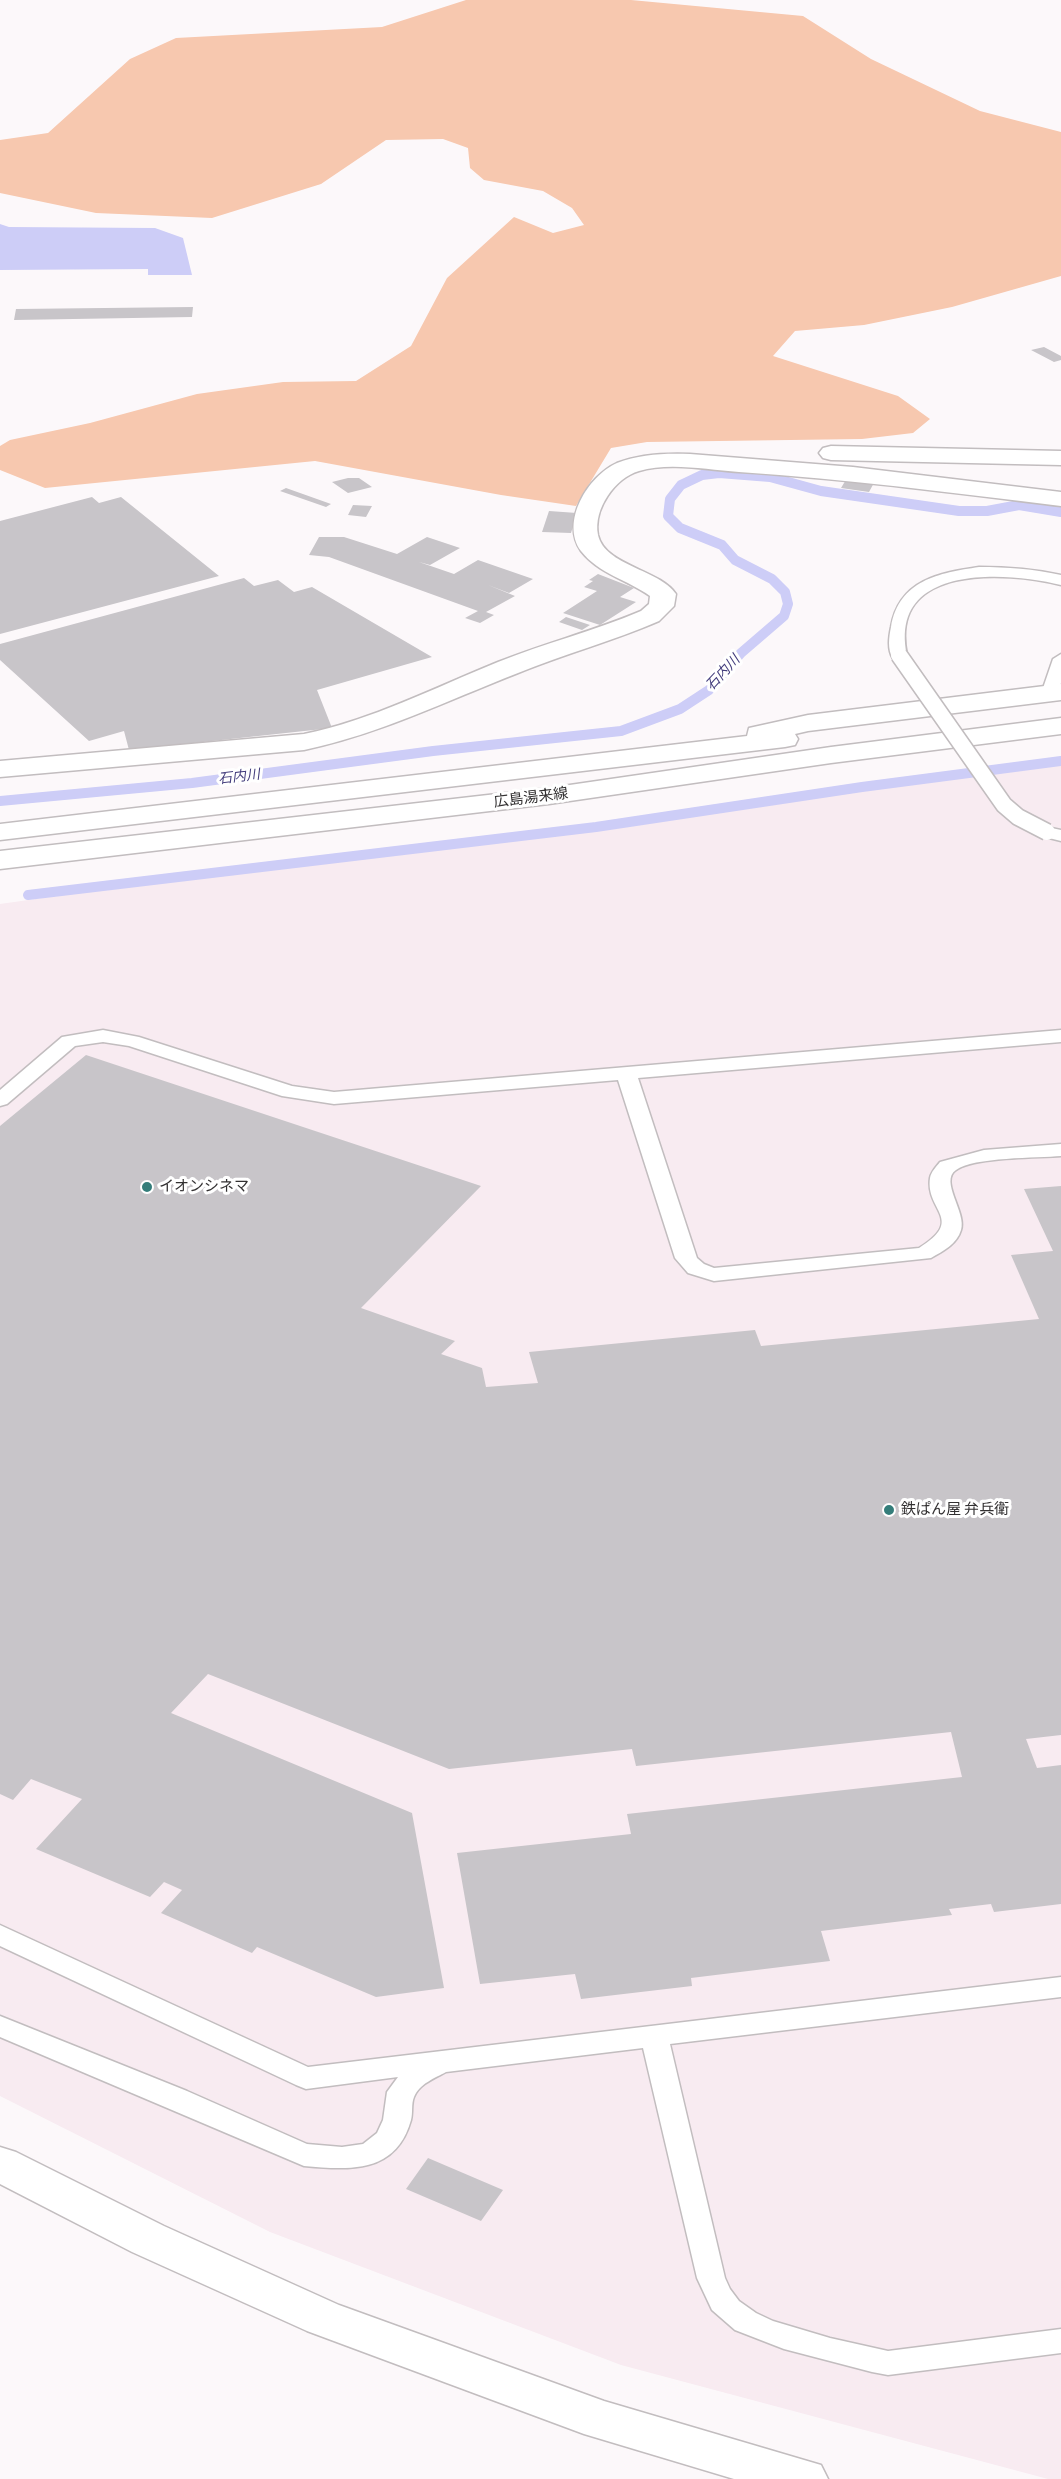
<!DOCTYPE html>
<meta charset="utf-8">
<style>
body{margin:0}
canvas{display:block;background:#fcf8fa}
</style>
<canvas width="1061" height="2479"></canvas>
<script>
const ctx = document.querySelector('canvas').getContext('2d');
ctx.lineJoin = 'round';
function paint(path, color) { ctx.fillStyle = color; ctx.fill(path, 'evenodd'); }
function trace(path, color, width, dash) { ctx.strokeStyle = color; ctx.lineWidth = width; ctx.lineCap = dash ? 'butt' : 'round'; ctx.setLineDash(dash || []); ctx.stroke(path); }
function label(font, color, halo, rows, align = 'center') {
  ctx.font = font + ' "PT Sans Narrow","Noto Sans JP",sans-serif'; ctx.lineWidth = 6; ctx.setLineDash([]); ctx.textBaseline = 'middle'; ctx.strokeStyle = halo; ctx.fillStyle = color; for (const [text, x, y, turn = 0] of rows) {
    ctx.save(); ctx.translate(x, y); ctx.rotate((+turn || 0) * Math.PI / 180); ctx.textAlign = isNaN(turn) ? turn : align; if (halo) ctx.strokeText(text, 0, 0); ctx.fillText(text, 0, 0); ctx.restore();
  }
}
const built = new Path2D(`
 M1061 765V2479H1048L621 2365 270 2232 0 2096V904L128 886 573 834 863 790Z`);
const green = new Path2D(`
 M466 0H631L803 16 871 59 980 111 1061 132V276L952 307 864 325 795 331 773 356 898 396 930 419 913 433 862 439 647 442 611 448 576 506 501 495 315 461 45 488 0 470V446L10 440 90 423 197 394 283 382 356 381 411 346 447 278 514 217 553 233 584 225 572 208 543 191 484 180 470 168 468 148 443 139 386 140 321 184 212 218 96 213 0 193V140L48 133 130 59 176 38 382 27Z`);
const water = new Path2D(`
 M0 224 9 227 155 228 183 238 192 275H148V269L0 270Z`);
const stream = new Path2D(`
 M0 801 192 783 433 751 621 731 680 709 709 690 741 653 784 616 788 604 785 592 772 579 735 560 722 545 680 528 668 516 670 499 681 485 702 475 719 473 770 477 821 491 959 511H987L1019 505 1061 512
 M28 895 596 827 862 787 1061 761`);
const building = new Path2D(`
 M193 307 192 317 14 320 16 309Z
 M1044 347 1061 356V360L1054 362 1031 350Z
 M348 478H359L372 487 348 493 332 482Z
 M847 478 875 481 869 492 841 488Z
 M286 488 331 504 326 507 280 491Z
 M92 497 99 503 121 497 219 576 0 634V521Z
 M353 505 372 506 366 517 348 515Z
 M549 511 577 513 571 533 542 532Z
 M319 537H344L397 554 427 537 460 548 430 565 419 562 454 574 478 560 533 579 509 593 488 585 515 596 486 612 494 615 480 623 465 618 478 611 329 557 309 555Z
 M598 574 634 588 620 597 636 602 600 625 563 613 597 591 584 587 593 581 589 580Z
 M244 578 254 586 278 580 294 592 312 587 432 657 317 690 332 728 129 750 124 731 89 741 0 660V644Z
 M566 617 590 625 582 630 559 622Z
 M86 1055 481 1186 361 1308 455 1341 441 1354 482 1368 486 1387 538 1383 529 1352 755 1330 761 1346 1039 1319 1011 1255 1053 1251 1024 1189 1061 1186V1735L1026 1739 1037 1768 1061 1765V1904L994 1912 991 1904 949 1909 952 1915 821 1931 830 1961 691 1978 692 1986 581 1999 575 1974 480 1984 457 1853 631 1834 627 1814 962 1777 951 1732 636 1766 632 1749 449 1769 208 1674 171 1713 412 1813 444 1988 376 1997 257 1947 252 1953 161 1913 182 1890 164 1882 150 1897 36 1849 82 1799 31 1779 13 1800 0 1794V1126Z
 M428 2158 503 2190 481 2221 406 2189Z`);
const service = new Path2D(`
 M979 567C1007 567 1034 569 1061 575V585C1005 571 888 564 907 655L899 660 893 659C887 649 889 637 891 627 899 580 939 573 979 567Z
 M1061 654V683L1057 694 1049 699 1043 698 1041 694 1053 659Z
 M1047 827 1061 830V841L1041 836 1038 832 1041 828Z
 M103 1030 139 1037 292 1086 334 1092 1061 1030V1042L638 1078 697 1258 704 1264 714 1268 919 1248C966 1219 925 1211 930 1178 931 1172 936 1167 940 1162L984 1150 1061 1144V1156C1038 1158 973 1157 956 1170 939 1181 967 1213 961 1230 957 1244 943 1251 931 1258L714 1281 688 1273 675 1258 618 1080 334 1104 282 1096 129 1046 103 1042 75 1046 7 1104 0 1106V1090L62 1037Z
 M0 1925 308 2067 1061 1977V1997L670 2044 725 2278 730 2289 739 2301 756 2313 773 2321 830 2338 888 2351 1061 2329V2353L888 2375 872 2372 784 2349 735 2330 712 2310 697 2278 643 2048 446 2072C435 2078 419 2084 414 2097 411 2104 413 2113 411 2120 396 2174 349 2170 304 2166L0 2037V2016L187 2091 307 2144 342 2147 363 2144 377 2133 383 2120 387 2092 398 2077 306 2089 296 2085 0 1946Z`);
const minor = new Path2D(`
 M831 446 1061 451V465L831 460 823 458 819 453 823 448Z
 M690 454 853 467 1061 492V506C954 493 847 479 739 472 707 470 670 462 639 471 615 478 593 509 598 535 605 566 659 569 676 594L674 606 659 621C613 641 564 654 518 673 446 701 380 734 304 750L0 777V761L304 734C372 720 434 688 498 662 545 643 594 631 641 611L649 604 650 596C628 580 599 574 581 551 560 522 588 476 617 463 640 454 665 453 690 454Z`);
const tertiary = new Path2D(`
 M0 2147 16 2152 164 2226 339 2305 604 2401 821 2465 828 2479H734L584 2434 307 2331 132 2252 0 2184Z`);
const primary = new Path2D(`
 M1061 684V700L808 731 795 734 798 739 795 745 785 747 0 840V824L747 736 749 728 808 715Z
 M1061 718V734L831 763 549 804 0 869V851L549 788 831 747Z`);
const serviceBridge = new Path2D(`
 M899 655 1004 805 1018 817 1047 832`);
const markers = [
 [147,1187,6,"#347d7a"],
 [889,1510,6,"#347d7a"]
];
const farWaternames = [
 ["石内川",723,673,-47],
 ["石内川",239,777,-7]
];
const streetNames = [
 ["広島湯来線",531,798,-7]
];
const poiNames = [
 ["イオンシネマ",159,1187],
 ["鉄ぱん屋 弁兵衛",901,1510]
];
paint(built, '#f8ebf1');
paint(green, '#f7c8af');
paint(water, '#cdcdf7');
trace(stream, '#cdcdf7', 10);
paint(building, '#c8c5c9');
trace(service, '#c2bdbf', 3);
trace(minor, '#c2bdbf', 3);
trace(tertiary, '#c2bdbf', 3);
trace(primary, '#c2bdbf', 3);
paint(service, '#fff');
paint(minor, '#fff');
paint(tertiary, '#fff');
paint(primary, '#fff');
trace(serviceBridge, '#c2bdbf', 19, []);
trace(serviceBridge, '#fff', 16);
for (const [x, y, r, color] of markers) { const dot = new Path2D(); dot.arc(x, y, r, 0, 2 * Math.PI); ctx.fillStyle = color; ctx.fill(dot); trace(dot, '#fff', 2); }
label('italic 14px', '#443e7d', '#fff', farWaternames);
label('15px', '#333132', '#fff', streetNames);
label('15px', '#333132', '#fff', poiNames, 'left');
</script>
